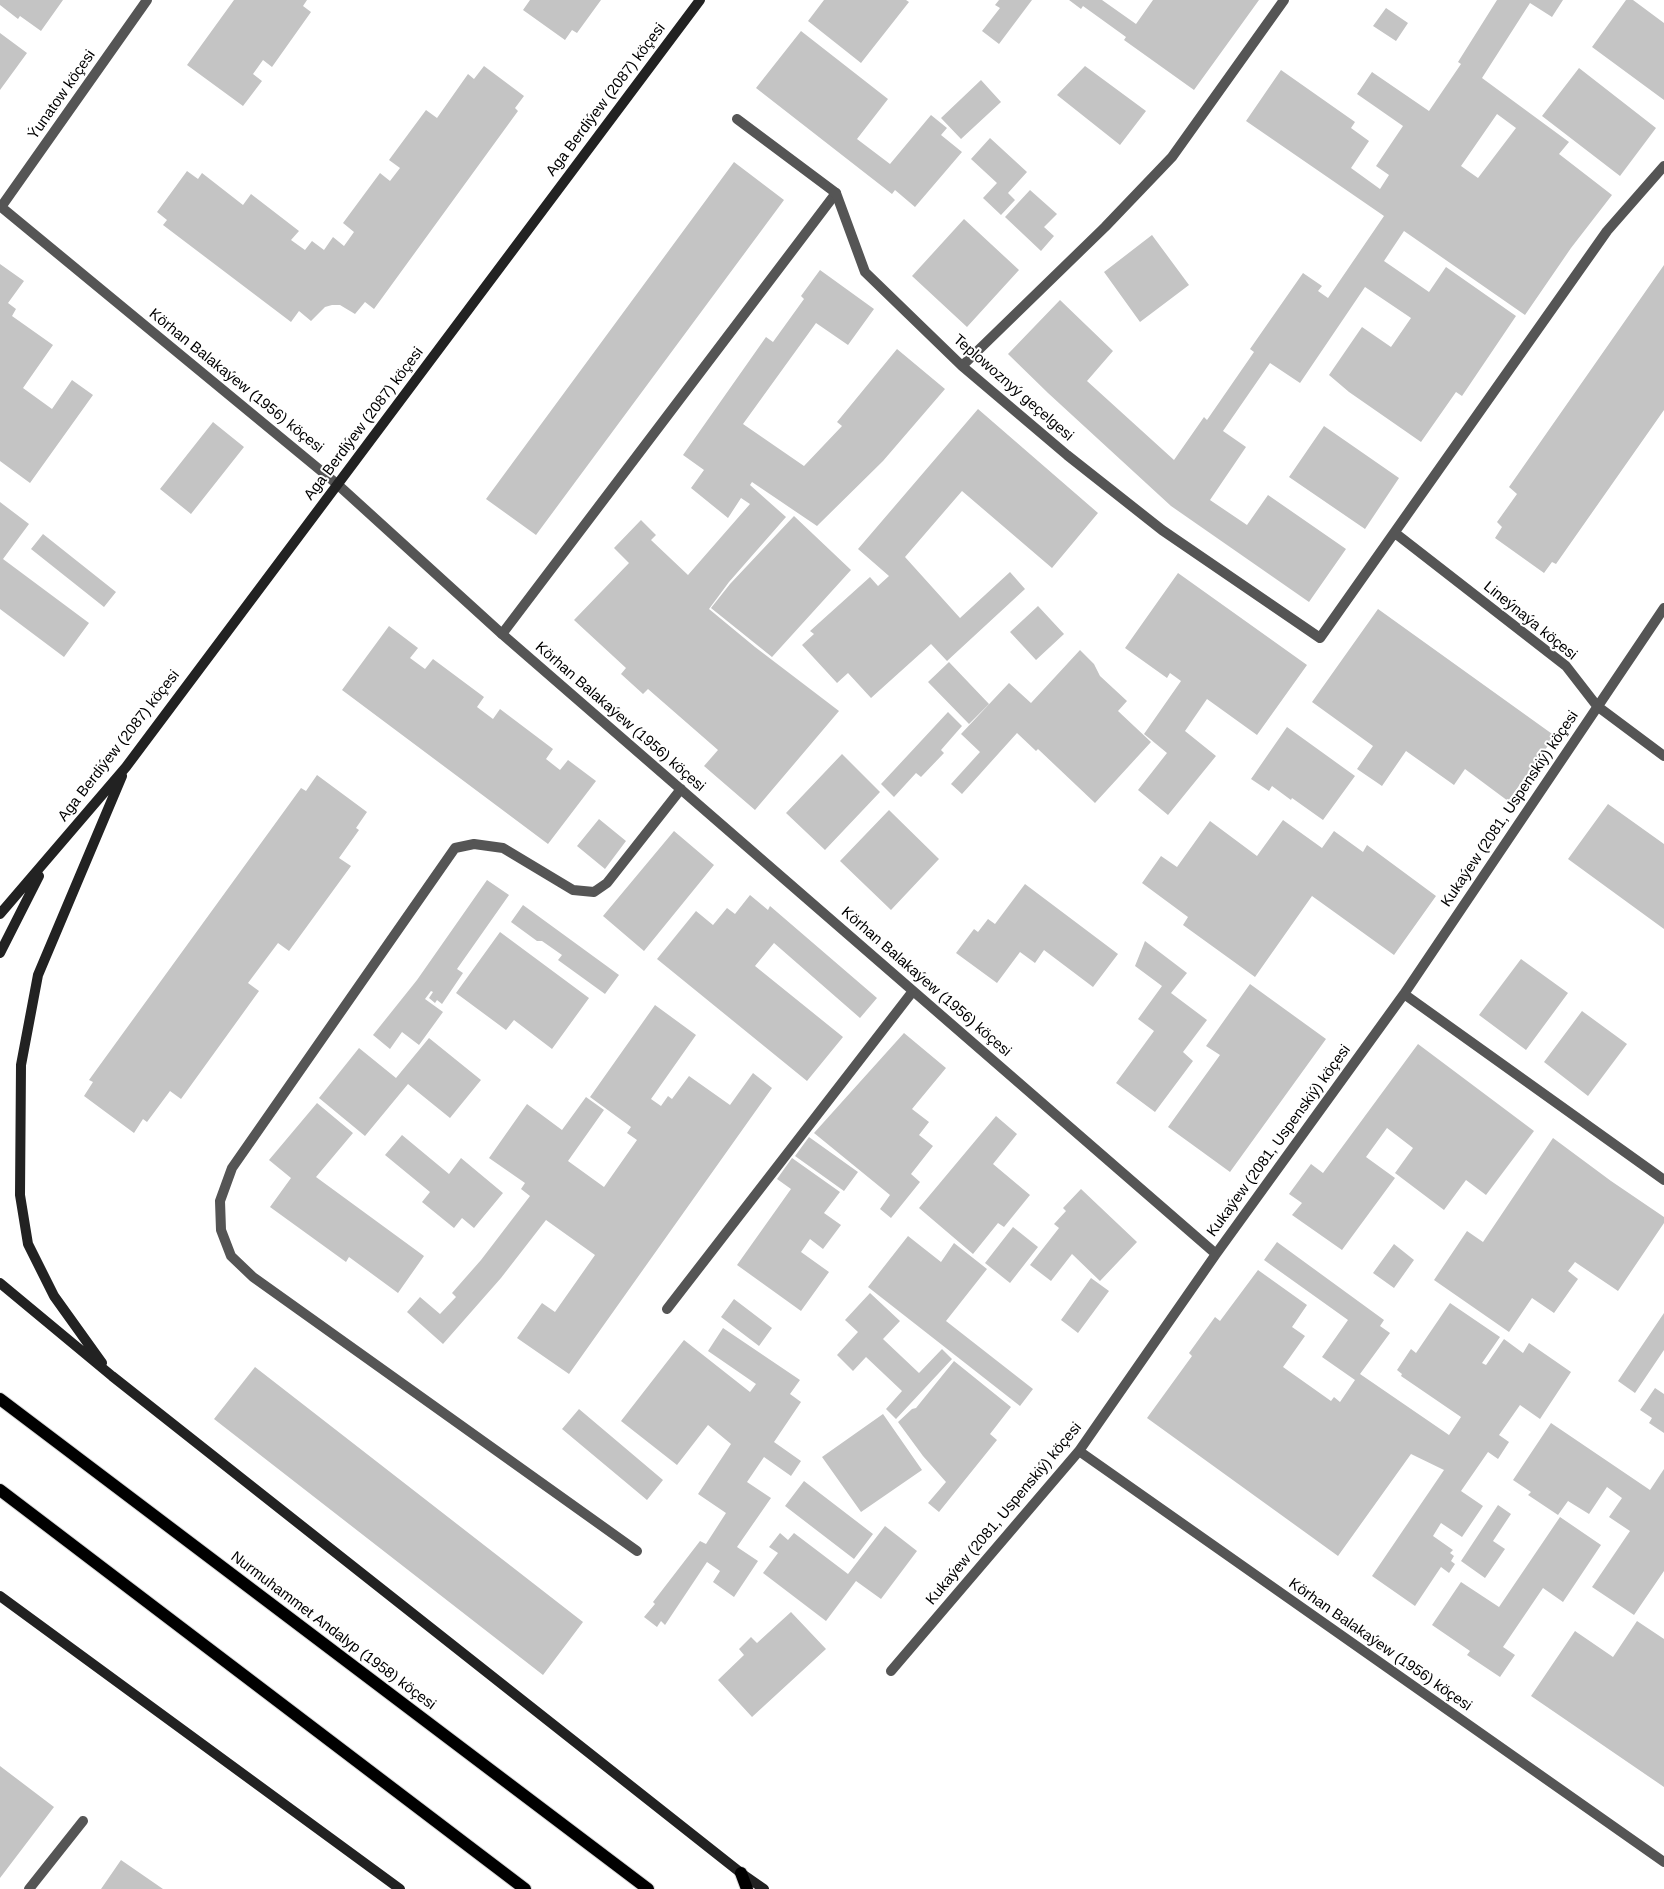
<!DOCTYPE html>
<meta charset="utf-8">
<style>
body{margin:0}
canvas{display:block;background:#fff}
</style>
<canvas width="1664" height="1889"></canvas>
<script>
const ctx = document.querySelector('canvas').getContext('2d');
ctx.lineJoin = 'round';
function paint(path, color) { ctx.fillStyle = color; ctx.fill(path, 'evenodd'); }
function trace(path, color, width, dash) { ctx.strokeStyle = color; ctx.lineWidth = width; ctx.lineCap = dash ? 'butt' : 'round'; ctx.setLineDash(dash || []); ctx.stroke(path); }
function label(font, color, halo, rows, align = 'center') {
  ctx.font = font + ' Helvetica,sans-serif'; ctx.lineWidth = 4; ctx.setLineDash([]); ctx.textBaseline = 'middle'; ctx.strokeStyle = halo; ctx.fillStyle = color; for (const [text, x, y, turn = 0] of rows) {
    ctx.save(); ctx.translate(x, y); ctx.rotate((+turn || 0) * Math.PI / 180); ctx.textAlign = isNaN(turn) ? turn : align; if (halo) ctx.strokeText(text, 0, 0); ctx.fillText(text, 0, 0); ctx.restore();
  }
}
const building = new Path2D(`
 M0 0H63L41 31 20 16 18 19 0 5Z
 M234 0H307L303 6 311 12 272 67 263 60 253 74 262 81 243 106 187 65Z
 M530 0H601L577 33 572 30 565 40 523 10Z
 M824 0H906L909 2 861 63 808 21Z
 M999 0H1032L999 44 982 31 1000 8 995 5Z
 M1069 0H1102L1136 24 1153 0H1259L1194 90 1124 40 1126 37 1083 6 1081 9Z
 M1497 0H1563L1552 17 1530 3 1482 78 1569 142 1559 154 1612 195 1571 248 1525 315 1404 231 1384 261 1429 292 1446 267 1516 316 1462 396 1456 392 1421 442 1349 392 1329 375 1362 327 1391 347 1411 318 1365 287 1300 383 1270 363 1223 431 1246 447 1210 500 1247 525 1268 495 1346 549 1309 602 1171 506 1048 393 1008 354 1060 300 1113 351 1087 381 1174 460 1204 417 1207 420 1254 352 1250 349 1303 273 1322 286 1318 291 1328 298 1384 216 1246 121 1281 70 1355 122 1351 128 1369 141 1351 168 1380 189 1389 175 1376 166 1403 126 1357 94 1372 72 1429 111 1461 64 1458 62ZM1497 114 1516 128 1478 178 1461 166Z
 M1626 0H1633L1664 23V100L1592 47Z
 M1386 8 1408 23 1396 41 1373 26Z
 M801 31 888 99 857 139 890 164 931 115 947 128 941 135 962 152 915 207 895 190 892 194 756 88Z
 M0 33 27 53 0 90Z
 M484 66 524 96 515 108 518 111 374 309 365 302 355 314 340 305H332L325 307 311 321 299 311 291 322 163 225 167 220 157 212 187 171 198 179 202 173 243 205 251 194 299 231 291 240 305 250 312 241 324 250 333 237 344 246 354 232 343 223 380 173 390 181 400 168 389 160 426 110 437 118 468 74 474 79Z
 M1085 66 1146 111 1120 145 1057 95Z
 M1579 68 1656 128 1620 176 1542 116Z
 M981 80 1001 102 961 139 941 118Z
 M990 138 1027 172 1008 193 1015 200 1001 215 983 198 997 183 971 159Z
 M734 162 784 200 536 535 486 499Z
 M1030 190 1057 214 1044 227 1054 236 1041 251 1005 217Z
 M964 219 1019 270 967 327 912 276Z
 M1152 235 1189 285 1140 322 1104 272Z
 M0 264 24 281 8 303 16 309 12 316 53 345 23 388 52 409 72 380 93 395 30 483 0 461Z
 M1664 265V410L1556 564 1552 562 1544 573 1495 538 1502 527 1497 522 1517 494 1509 487Z
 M820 270 874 309 848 345 816 323 743 424 804 466 842 426 837 422 897 349 945 389 883 461 817 526 752 482 750 485 786 517 729 582 709 609 755 647 839 711 755 810 704 766 718 750 648 689 643 694 621 674 626 668 574 620 629 563 614 548 641 520 656 535 651 540 688 575 750 504 741 498 728 518 691 488 704 470 683 455 766 337 773 342 804 299 801 296Z
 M978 409 1098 513 1052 568 962 491 905 557 960 618 1010 572 1025 589 947 661 931 644 871 698 848 673 837 683 802 645 814 634 810 631 870 577 878 586 889 576 858 549Z
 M213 422 244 447 191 514 160 489Z
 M1324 426 1399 478 1365 529 1289 477Z
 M0 502 29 524 3 559 89 623 64 657 0 609Z
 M794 516 851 570 772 657 711 608 730 584Z
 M43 534 116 592 104 607 31 549Z
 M1178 573 1307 665 1257 735 1207 699 1185 731 1216 756 1168 815 1138 790 1167 753 1144 734 1181 681 1170 673 1167 678 1125 648Z
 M1038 606 1064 634 1036 660 1010 632Z
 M1378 609 1555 736 1508 801 1465 769 1454 785 1406 751 1382 786 1357 769 1373 746 1312 702Z
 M389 626 418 648 410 658 425 669 433 659 484 697 477 707 493 719 500 709 553 749 546 759 560 770 568 760 596 781 548 844 342 690Z
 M1080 650 1094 664 1100 676 1127 701 1118 711 1151 742 1095 803 1038 749 1036 751 1017 733 962 794 951 784 980 752 961 734 1009 683 1031 703Z
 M949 662 989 704 969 724 928 682Z
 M948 712 962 726 941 750 944 753 921 777 916 773 894 797 881 784Z
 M1287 727 1355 776 1323 820 1292 798 1291 800 1272 786 1269 791 1251 779Z
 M842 754 880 792 825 850 786 813Z
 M317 775 367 812 356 828 359 830 339 858 351 866 289 951 278 943 248 983 259 991 181 1099 170 1091 147 1122 143 1119 134 1133 84 1096 93 1082 89 1080 301 788 306 791Z
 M1608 804 1664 844V929L1568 859Z
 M889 810 939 859 891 910 840 861Z
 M599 819 626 841 605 869 577 846Z
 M1283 820 1322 848 1334 831 1363 852 1367 845 1436 896 1394 955 1312 896 1255 977 1183 925 1188 917 1142 883 1161 856 1177 867 1210 821 1257 856Z
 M674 831 714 865 644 951 603 916Z
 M487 880 509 895 457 969 463 973 442 1004 437 1000 435 1003 429 998 433 992 431 991 425 999 443 1012 419 1045 402 1032 390 1049 373 1035 417 980Z
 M1025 884 1118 954 1093 987 1044 950 1035 963 1020 952 997 983 956 953 974 929 978 932 988 919 995 924Z
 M750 895 768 910 770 906 877 998 860 1018 774 943 755 966 843 1037 807 1081 657 959 696 911 713 925 727 908 735 914Z
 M523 905 619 975 605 994 558 960 562 955 542 941H537L511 922Z
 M500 932 589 998 552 1049 514 1020 506 1030 456 993Z
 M1145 941 1187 973 1171 993 1207 1020 1183 1052 1193 1061 1155 1112 1116 1083 1154 1031 1138 1019 1162 986 1135 966Z
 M1521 959 1568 993 1526 1050 1479 1015Z
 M1250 984 1326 1039 1230 1172 1168 1127 1220 1055 1206 1046Z
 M655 1005 696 1035 651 1099 661 1106 668 1096 672 1099 689 1076 730 1105 753 1073 772 1088 569 1374 517 1338 542 1303 555 1312 595 1255 546 1220 501 1278 443 1344 407 1312 420 1297 440 1314 456 1297 452 1293 481 1260 530 1196 521 1189 525 1183 489 1158 527 1104 562 1130 586 1097 604 1110 568 1161 604 1187 637 1140 627 1133 631 1127 590 1097Z
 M1582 1011 1627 1044 1588 1096 1544 1062Z
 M904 1033 946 1068 912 1109 929 1122 919 1135 933 1146 911 1174 920 1182 891 1218 880 1209 890 1195 814 1133Z
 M429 1038 481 1080 450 1118 408 1084 365 1136 319 1098 359 1048 396 1078Z
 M1418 1044 1534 1131 1486 1195 1466 1180 1444 1210 1395 1173 1413 1148 1387 1128 1366 1157 1395 1178 1342 1250 1292 1215 1302 1203 1289 1194 1311 1164 1323 1173Z
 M317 1103 353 1133 316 1177 424 1256 398 1293 349 1257 346 1262 270 1207 291 1178 269 1160Z
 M996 1116 1017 1134 993 1164 1030 1195 1004 1227 998 1223 973 1254 919 1208Z
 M402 1135 449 1174 461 1158 503 1193 474 1228 462 1218 454 1228 422 1202 430 1192 385 1155Z
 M809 1137 858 1172 844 1191 795 1156Z
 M1553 1138 1611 1181 1664 1217V1223L1618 1291 1575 1262 1568 1271 1578 1279 1554 1313 1532 1298 1509 1332 1434 1280 1467 1231 1483 1242Z
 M792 1158 840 1192 824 1213 841 1225 823 1249 810 1239 801 1252 829 1272 801 1311 737 1265 791 1189 777 1179Z
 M1081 1189 1137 1242 1100 1281 1072 1254 1051 1281 1030 1265 1059 1228 1054 1224 1066 1211 1063 1208Z
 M1013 1227 1038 1247 1010 1283 985 1263Z
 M908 1236 941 1262 954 1243 987 1269 946 1321 1033 1389 1020 1406 868 1287Z
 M1277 1242 1384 1320 1380 1326 1390 1333 1360 1374 1449 1435 1461 1417 1401 1376 1402 1374 1397 1370 1411 1349 1416 1353 1450 1303 1500 1337 1482 1363 1486 1365 1504 1339 1523 1353 1529 1343 1571 1372 1540 1419 1520 1405 1499 1435 1509 1442 1498 1459 1488 1452 1461 1491 1483 1506 1462 1537 1441 1523 1433 1536 1453 1550 1450 1553 1454 1556 1451 1561 1455 1564 1449 1573 1441 1567 1415 1606 1372 1576 1444 1470 1411 1454 1338 1556 1147 1418 1192 1356 1189 1353 1215 1317 1220 1321 1258 1270 1307 1305 1292 1327 1305 1336 1283 1367 1331 1401 1334 1397 1340 1402 1355 1380 1322 1357 1348 1320 1264 1260Z
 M1394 1244 1414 1260 1394 1288 1373 1273Z
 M1091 1278 1109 1291 1078 1333 1061 1320Z
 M870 1293 900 1321 883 1339 919 1373 942 1349 952 1359 896 1419 886 1409 902 1391 866 1357 853 1371 837 1355 858 1332 845 1320Z
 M734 1299 772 1328 759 1346 721 1317Z
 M1664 1313V1350L1635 1393 1618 1381Z
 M723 1328 800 1380 790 1394 801 1402 774 1442 801 1461 791 1476 764 1457 747 1482 771 1498 737 1547 758 1561 734 1597 713 1582 720 1571 707 1562 665 1625 661 1621 657 1627 644 1617 655 1604 653 1602 700 1541 706 1544 726 1513 698 1494 731 1444 708 1425 677 1465 621 1421 684 1340 750 1392 756 1384 708 1351Z
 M954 1361 1011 1407 990 1434 997 1440 939 1512 928 1503 946 1482 923 1456 898 1422 912 1409 916 1408Z
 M255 1367 583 1622 543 1675 214 1419Z
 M1655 1388 1664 1394V1433L1649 1423 1652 1418 1640 1410Z
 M579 1409 663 1480 647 1500 562 1429Z
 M883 1414 922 1470 861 1512 822 1457Z
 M1551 1423 1650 1490 1664 1469V1571L1634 1615 1592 1587 1630 1531 1609 1517 1622 1498 1607 1487 1589 1514 1568 1501 1558 1515 1528 1495 1531 1492 1513 1480Z
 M804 1481 873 1534 854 1559 785 1506Z
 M1498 1505 1511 1514 1493 1541 1505 1549 1485 1578 1461 1561Z
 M1560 1517 1601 1545 1563 1602 1543 1588 1503 1647 1515 1655 1500 1677 1467 1655 1470 1651 1432 1625 1461 1582 1499 1607Z
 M885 1526 917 1551 881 1599 856 1581 826 1621 763 1573 778 1553 769 1547 780 1533 788 1540 794 1533 848 1574Z
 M791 1612 826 1649 752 1717 718 1680 744 1655 739 1649 751 1637 757 1643Z
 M1637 1621 1664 1639V1787L1531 1696 1575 1631 1613 1657Z
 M0 1766 54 1807 0 1878Z
 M121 1860 163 1889H101Z`);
const lane = new Path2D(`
 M502 634 836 193`);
const street = new Path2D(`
 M737 119 836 193 865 272 962 366 1067 455 1162 530 1320 638 1607 231 1664 166
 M0 206 337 484 502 634 1216 1254
 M1 207 147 0
 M962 366 1105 227 1172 157 1284 0
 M1395 533 1566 666 1597 706 1664 756
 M1404 994 1664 1180
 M667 1309 913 991
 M1079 1451 1664 1862
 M637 1551 253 1277 231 1256 221 1230 220 1201 232 1168 455 848 474 844 503 848 573 890 594 892 607 883 681 789
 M891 1671 1079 1451 1216 1254 1404 994 1664 608
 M29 1889 83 1821`);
const secondary = new Path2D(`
 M0 914 126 767 700 0
 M0 953 39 876
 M0 1283 112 1376 741 1873 764 1889
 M102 1363 54 1296 28 1244 20 1195 21 1065 38 975 122 776
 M0 1596 400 1889`);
const primary = new Path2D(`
 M0 1399 648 1889
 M0 1490 525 1889
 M741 1873 747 1889`);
const streetNames = [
 ["Ýunatow köçesi",62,95,-55],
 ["Aga Berdiýew (2087) köçesi",606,100,-53],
 ["Körhan Balakaýew (1956) köçesi",236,381,39],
 ["Teplowoznyý geçelgesi",1013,388,41],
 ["Aga Berdiýew (2087) köçesi",364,424,-53],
 ["Lineýnaýa köçesi",1530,621,39],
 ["Körhan Balakaýew (1956) köçesi",620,717,41],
 ["Aga Berdiýew (2087) köçesi",119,746,-52],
 ["Kukaýew (2081, Uspenskiý) köçesi",1510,809,-56],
 ["Körhan Balakaýew (1956) köçesi",926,982,41],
 ["Kukaýew (2081, Uspenskiý) köçesi",1279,1141,-54],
 ["Kukaýew (2081, Uspenskiý) köçesi",1004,1514,-50],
 ["Nurmuhammet Andalyp (1958) köçesi",333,1631,37],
 ["Körhan Balakaýew (1956) köçesi",1380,1645,35]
];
paint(building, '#c4c4c4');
trace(primary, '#dbdbdb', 14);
trace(lane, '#555', 10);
trace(street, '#555', 10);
trace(secondary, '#222', 10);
trace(primary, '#000', 12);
label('15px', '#000', '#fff', streetNames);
</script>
